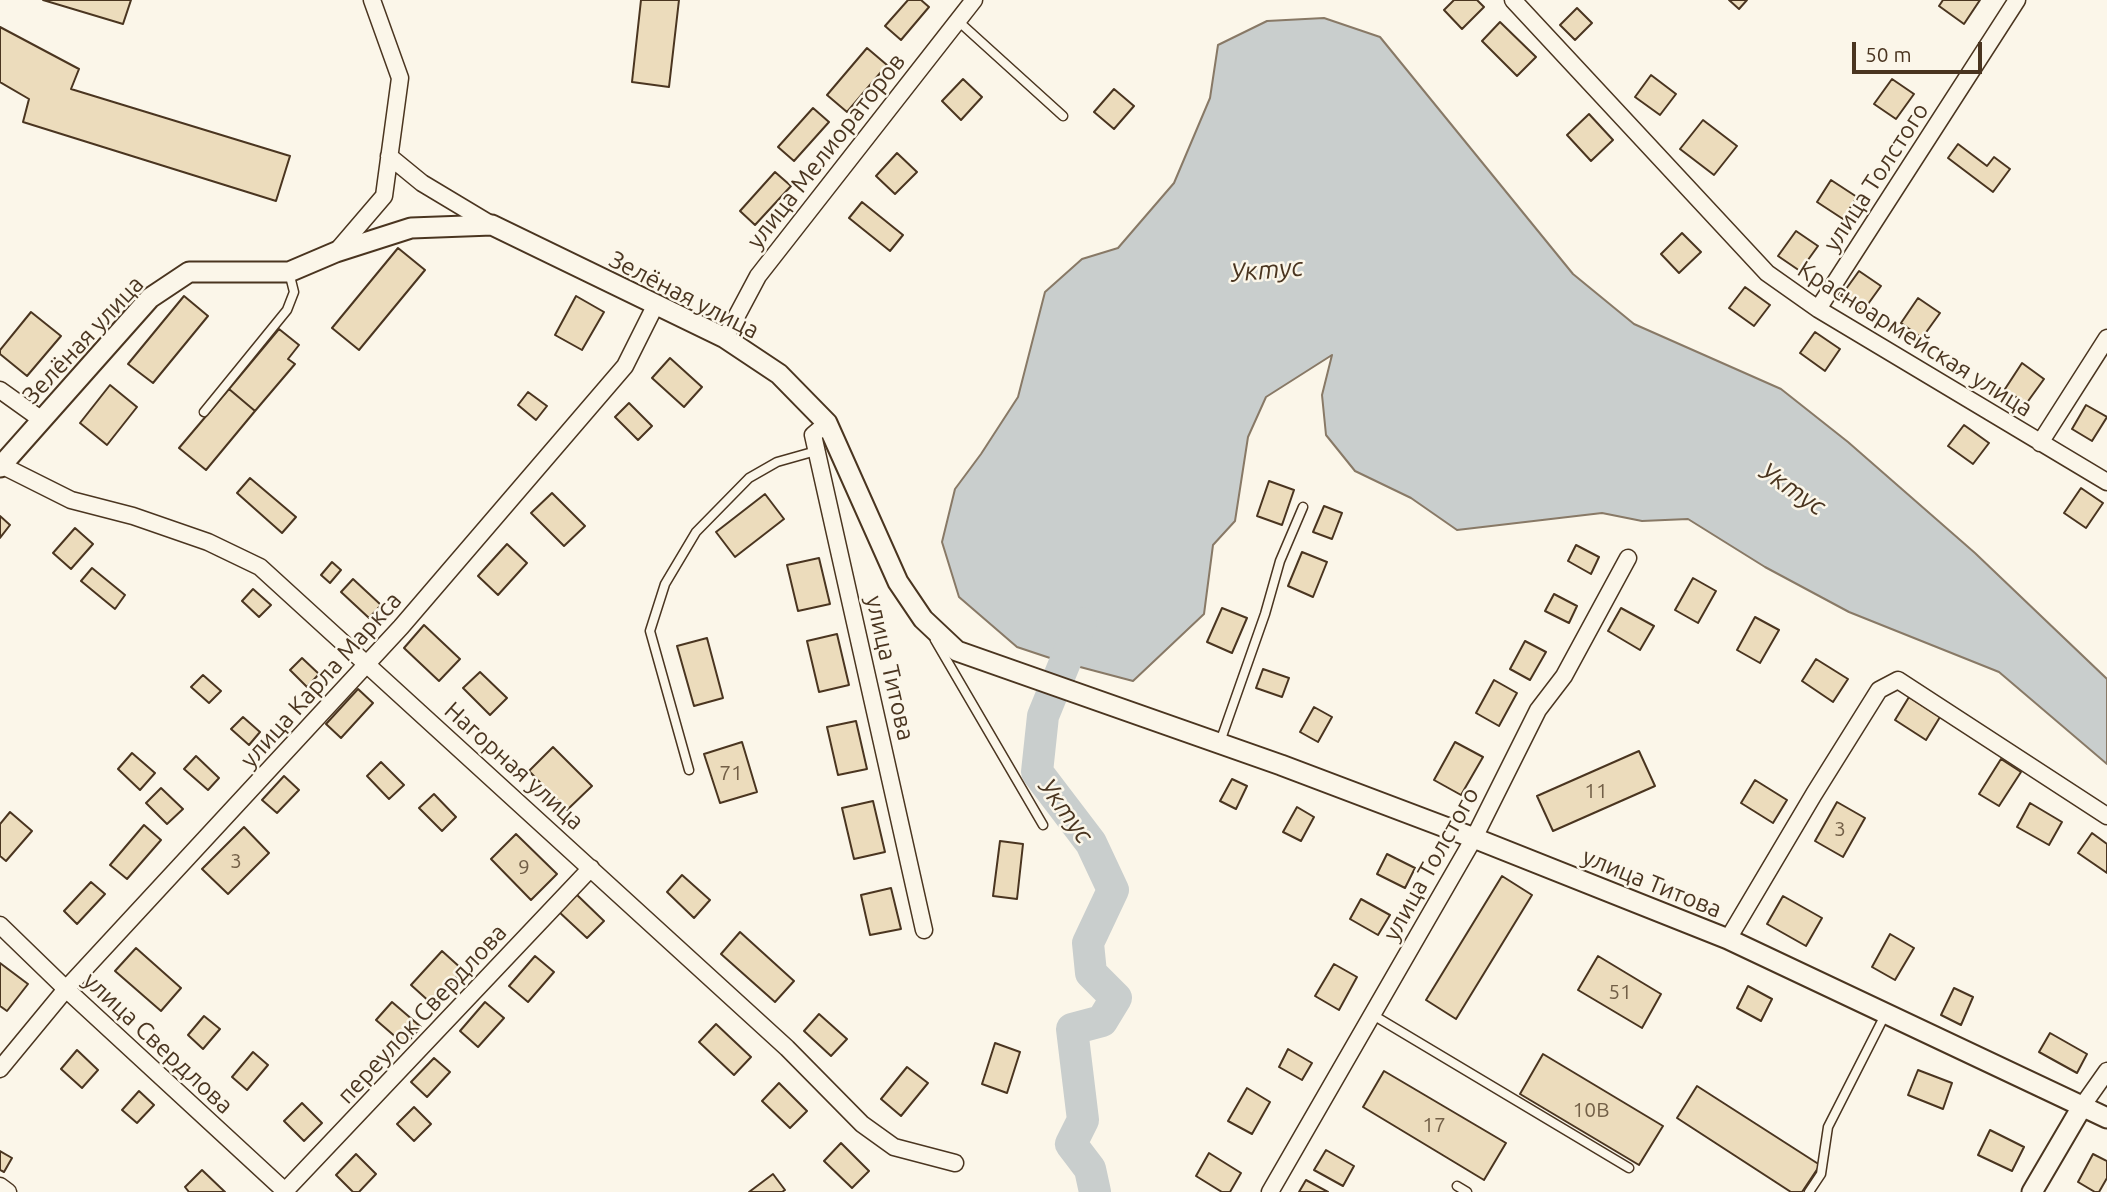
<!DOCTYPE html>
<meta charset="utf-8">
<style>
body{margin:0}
#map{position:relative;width:2107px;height:1192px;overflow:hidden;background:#fbf6e9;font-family:Ubuntu,sans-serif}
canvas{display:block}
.scale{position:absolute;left:1852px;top:42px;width:130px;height:32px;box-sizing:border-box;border:4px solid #4a3520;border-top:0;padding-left:9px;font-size:21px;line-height:24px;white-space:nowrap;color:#4a3520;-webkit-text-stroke:5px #fbf6e9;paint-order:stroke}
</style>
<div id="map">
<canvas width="2107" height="1192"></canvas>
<div class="scale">50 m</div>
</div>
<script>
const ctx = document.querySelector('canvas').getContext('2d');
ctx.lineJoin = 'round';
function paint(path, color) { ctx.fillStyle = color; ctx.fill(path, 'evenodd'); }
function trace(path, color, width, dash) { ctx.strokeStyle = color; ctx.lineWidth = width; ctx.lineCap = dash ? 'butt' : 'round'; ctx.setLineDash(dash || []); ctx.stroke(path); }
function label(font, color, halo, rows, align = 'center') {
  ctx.font = font + ' Ubuntu,sans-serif'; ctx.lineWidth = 5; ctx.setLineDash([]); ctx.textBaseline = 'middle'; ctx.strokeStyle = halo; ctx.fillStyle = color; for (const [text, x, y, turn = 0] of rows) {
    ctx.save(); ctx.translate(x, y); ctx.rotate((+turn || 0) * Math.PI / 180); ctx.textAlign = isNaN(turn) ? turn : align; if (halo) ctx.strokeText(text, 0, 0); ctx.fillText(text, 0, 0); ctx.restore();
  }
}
const water = new Path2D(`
 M1324 18 1380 37 1573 274 1634 324 1781 389 1848 442 1975 553 2107 679V764L1999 672 1849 612 1765 567 1688 519 1642 521 1602 513 1457 530 1411 498 1355 471 1326 435 1322 395 1332 355 1266 397 1248 437 1235 521 1213 545 1204 614 1133 681 1065 663 1017 647 959 597 942 542 955 489 981 454 1018 397 1045 292 1082 259 1118 248 1174 183 1210 98 1218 45 1267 21Z`);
const river = new Path2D(`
 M1081 623 1043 716 1037 772 1091 843 1113 890 1088 943 1091 973 1116 998 1102 1021 1072 1029 1083 1120 1071 1144 1090 1169 1095 1192`);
const building = new Path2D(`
 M43 0H131L123 24Z
 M641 0H679L669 87 632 82Z
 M908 0H921L929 7 901 40 885 26Z
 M1454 0H1477L1484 7 1462 29 1444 10Z
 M1729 0H1747L1739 9Z
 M1943 0H1980L1964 24 1939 6Z
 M1577 8 1592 23 1575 40 1560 25Z
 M1500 22 1536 57 1517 76 1482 41Z
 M0 27 79 69 71 89 290 156 276 201 23 122 29 99 0 82Z
 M867 48 887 65 847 112 827 95Z
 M1651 75 1676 94 1660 115 1635 97Z
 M963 79 982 97 961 120 942 101Z
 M1892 79 1914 94 1896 119 1874 104Z
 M1114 89 1134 106 1114 129 1094 112Z
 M813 108 829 122 794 161 778 147Z
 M1589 114 1613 140 1591 161 1567 135Z
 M1703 120 1737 146 1714 175 1680 149Z
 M1958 144 1987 166 1994 157 2010 169 1993 192 1948 158Z
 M897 153 917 172 895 194 876 176Z
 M775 172 791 186 755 225 740 211Z
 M1831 180 1857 197 1843 219 1817 202Z
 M862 202 903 235 890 251 849 218Z
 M1796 231 1818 246 1800 271 1778 256Z
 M1682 233 1701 252 1679 273 1661 254Z
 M398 248 425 270 359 350 332 328Z
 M1859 271 1881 286 1863 311 1841 296Z
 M1745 287 1770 305 1754 326 1729 308Z
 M184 296 208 316 153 383 128 364Z
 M576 296 604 312 582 350 555 335Z
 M1918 298 1940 313 1922 338 1901 323Z
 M31 312 61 336 27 376 0 354V350Z
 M279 329 299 345 288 359 295 364 255 411 229 389Z
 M1815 332 1840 349 1825 371 1800 353Z
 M670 358 702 387 684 407 652 378Z
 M2022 363 2044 379 2026 404 2005 389Z
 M110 385 137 407 107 445 80 423Z
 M229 389 255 411 206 470 179 448Z
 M528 392 547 406 536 420 518 405Z
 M629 403 652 426 638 440 615 417Z
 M2086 405 2107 417 2092 441 2072 429Z
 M1964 425 1989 443 1973 464 1948 446Z
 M250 478 296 517 282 533 237 493Z
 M1269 481 1294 490 1282 525 1257 516Z
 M2081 488 2103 503 2086 528 2064 513Z
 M552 493 585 526 564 546 531 513Z
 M765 494 784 519 735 557 716 532Z
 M1324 506 1342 513 1332 539 1313 532Z
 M0 516 10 525 0 538Z
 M75 528 93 544 71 569 53 553Z
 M507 544 527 563 498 595 478 576Z
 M1576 545 1599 557 1591 574 1568 561Z
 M1302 552 1327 562 1313 597 1288 586Z
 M819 558 830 604 798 611 787 565Z
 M332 562 341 570 330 583 321 575Z
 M92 568 125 595 115 609 81 581Z
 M1693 578 1716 591 1698 623 1675 610Z
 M353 579 381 605 369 618 341 592Z
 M253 589 271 605 259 617 242 601Z
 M1554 594 1577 606 1569 623 1545 611Z
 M1222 608 1247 618 1232 653 1207 642Z
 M1621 608 1654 626 1640 650 1608 631Z
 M1755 617 1779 630 1760 663 1737 650Z
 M424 625 460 659 439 681 404 648Z
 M837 634 849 685 819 692 807 641Z
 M707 638 723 698 694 706 677 646Z
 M1525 641 1546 652 1530 680 1510 669Z
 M302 658 319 674 307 687 290 670Z
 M1816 659 1848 679 1833 702 1802 681Z
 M1263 669 1289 678 1282 697 1256 688Z
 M480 672 507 698 490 715 463 688Z
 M203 675 221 691 209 703 191 687Z
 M1494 680 1517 693 1499 726 1476 713Z
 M358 689 373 703 341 738 326 724Z
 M1909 697 1940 717 1926 740 1895 720Z
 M1314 707 1332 717 1318 742 1300 732Z
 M243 717 260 732 249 745 231 729Z
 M856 721 867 769 838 775 827 727Z
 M742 742 757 792 720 803 704 754Z
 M1455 742 1483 757 1461 795 1434 780Z
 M553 747 592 786 567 810 529 771Z
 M1639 751 1655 786 1553 831 1537 796Z
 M132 753 155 773 140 790 118 769Z
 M196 756 219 778 208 790 184 769Z
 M2001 759 2021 772 1999 806 1979 794Z
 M381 762 404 785 389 799 367 776Z
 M284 776 299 790 277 813 262 800Z
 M1232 779 1247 786 1236 809 1220 801Z
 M1755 780 1787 800 1773 823 1741 803Z
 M161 788 183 809 167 824 146 803Z
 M434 794 456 817 442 831 419 808Z
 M873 801 885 852 854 859 842 808Z
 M1837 802 1865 818 1843 857 1815 841Z
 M2030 803 2062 822 2049 845 2017 827Z
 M1297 807 1314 817 1301 841 1283 832Z
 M10 812 32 831 6 861 0 856V824Z
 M144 825 161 840 127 879 110 865Z
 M244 827 269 853 228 894 202 869Z
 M2092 833 2107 844V873L2078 853Z
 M516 834 557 874 531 900 491 859Z
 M1000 841 1023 844 1017 899 993 896Z
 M1387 854 1415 868 1405 888 1377 874Z
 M682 875 710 900 694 918 667 892Z
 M1502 876 1532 895 1456 1019 1426 1000Z
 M91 882 105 894 77 924 64 911Z
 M891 888 901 929 870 935 861 895Z
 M575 893 604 921 587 938 558 911Z
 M1783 896 1822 918 1806 946 1767 924Z
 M1361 899 1390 915 1378 935 1350 919Z
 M740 932 794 981 775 1002 721 954Z
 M1890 934 1914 948 1895 980 1872 967Z
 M136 948 181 988 161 1011 115 971Z
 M442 951 463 970 432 1004 411 985Z
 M535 956 554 972 528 1002 509 986Z
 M1598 956 1661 994 1642 1028 1578 990Z
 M0 963 28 984 7 1011 0 1006Z
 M1334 964 1357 977 1339 1010 1315 996Z
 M1748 986 1772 999 1761 1021 1737 1008Z
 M1954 988 1973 997 1961 1025 1941 1015Z
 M392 1002 421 1027 405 1045 376 1020Z
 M485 1002 504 1018 478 1047 460 1031Z
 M819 1014 847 1039 831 1056 804 1031Z
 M204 1016 220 1029 203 1049 188 1035Z
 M716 1024 751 1057 734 1075 699 1042Z
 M2050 1033 2087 1054 2077 1073 2039 1052Z
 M995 1043 1020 1052 1007 1093 982 1084Z
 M1288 1049 1312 1063 1302 1080 1279 1067Z
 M77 1050 98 1070 82 1088 61 1069Z
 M253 1052 268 1065 247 1090 232 1077Z
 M1543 1054 1663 1126 1639 1165 1520 1094Z
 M434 1058 450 1072 427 1097 411 1082Z
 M907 1067 928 1083 901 1116 881 1099Z
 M1918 1070 1952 1083 1943 1109 1908 1095Z
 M1384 1071 1506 1143 1484 1180 1363 1107Z
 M779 1083 807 1111 790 1128 762 1101Z
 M1697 1086 1820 1165 1802 1192H1791L1677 1118Z
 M1247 1088 1270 1102 1252 1134 1228 1121Z
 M139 1091 154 1105 137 1123 122 1110Z
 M302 1103 322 1123 304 1141 284 1121Z
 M414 1107 431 1124 414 1141 397 1124Z
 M1990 1130 2024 1147 2012 1171 1978 1155Z
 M841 1143 869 1171 852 1188 824 1161Z
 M1326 1150 1354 1166 1343 1186 1314 1170Z
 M0 1151 12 1158 4 1172 0 1170Z
 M1209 1153 1241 1173 1230 1192H1222L1196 1176Z
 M356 1154 376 1174 359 1192H353L336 1175Z
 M2093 1154 2107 1161V1178L2099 1192H2095L2078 1182Z
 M202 1170 225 1192H189L185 1187Z
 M773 1174 785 1190 782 1192H749Z
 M1306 1180 1328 1192H1299Z`);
const service = new Path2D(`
 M957 20 1063 116
 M204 412 287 310 294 292 289 272
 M935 640 1043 825
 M1220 742 1265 614 1280 561 1303 507
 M689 770 650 631 665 584 696 532 749 478 777 462 816 451
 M1373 1015 1629 1168
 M1457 1186 1467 1192
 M1809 1192 1821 1174 1828 1127 1886 1013`);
const minor = new Path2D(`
 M1513 0 1767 273 1818 309 2107 482
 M389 156 422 183 492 225
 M336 252 384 196 400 78 372 0
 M1818 309 2017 0
 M725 338 758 276 974 0
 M0 390 42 420
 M827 423 813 435 924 930
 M2040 443 2107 338
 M1 465 71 500 133 516 208 542 260 567 787 1048 862 1124 894 1147 955 1163
 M0 925 66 989 286 1192
 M1728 939 1814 794 1879 690 1898 680 2107 816
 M0 1069 66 989 401 627 625 366 655 306
 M2083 1105 2107 1071
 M0 1186 8 1192
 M285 1191 591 868
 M1270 1192 1474 838 1538 710 1564 676 1628 558`);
const tertiary = new Path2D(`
 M0 467 150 298 189 272H289L336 252 411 228 492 225 725 338 779 374 827 423 898 582 923 619 957 651 1281 765 1474 838 1728 939 2107 1118
 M2032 1192 2083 1105`);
const numberNames = [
 ["71",731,773],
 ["11",1596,791],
 ["3",1840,829],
 ["3",236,861],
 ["9",524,867],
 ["51",1620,992],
 ["10В",1591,1110],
 ["17",1434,1125]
];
const streetNames = [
 ["улица Мелиораторов",826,151,-52],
 ["улица Толстого",1876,177,-57],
 ["Зелёная улица",684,295,27],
 ["Красноармейская улица",1915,339,32],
 ["Зелёная улица",83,340,-47],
 ["улица Титова",890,668,77],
 ["улица Карла Маркса",321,680,-48],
 ["Нагорная улица",514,766,42],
 ["улица Толстого",1431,864,-61],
 ["улица Титова",1652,883,22],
 ["переулок Свердлова",422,1014,-47],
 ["улица Свердлова",158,1043,43]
];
const waterNames = [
 ["Уктус",1267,270,-5],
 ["Уктус",1793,489,34],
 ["Уктус",1066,811,54]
];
paint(water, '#c9cecd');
trace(water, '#887966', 2);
trace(river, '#c9cecd', 32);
paint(building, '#ecdcbc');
trace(building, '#4a3520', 2);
trace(service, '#4a3520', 11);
trace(minor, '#4a3520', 19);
trace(tertiary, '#4a3520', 23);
trace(service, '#fbf6e9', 8);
trace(minor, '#fbf6e9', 16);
trace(tertiary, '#fbf6e9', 19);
label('21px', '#725f47', null, numberNames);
label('24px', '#4a3520', '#fbf6e9', streetNames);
label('italic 26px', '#4a3520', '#fbf6e9', waterNames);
</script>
